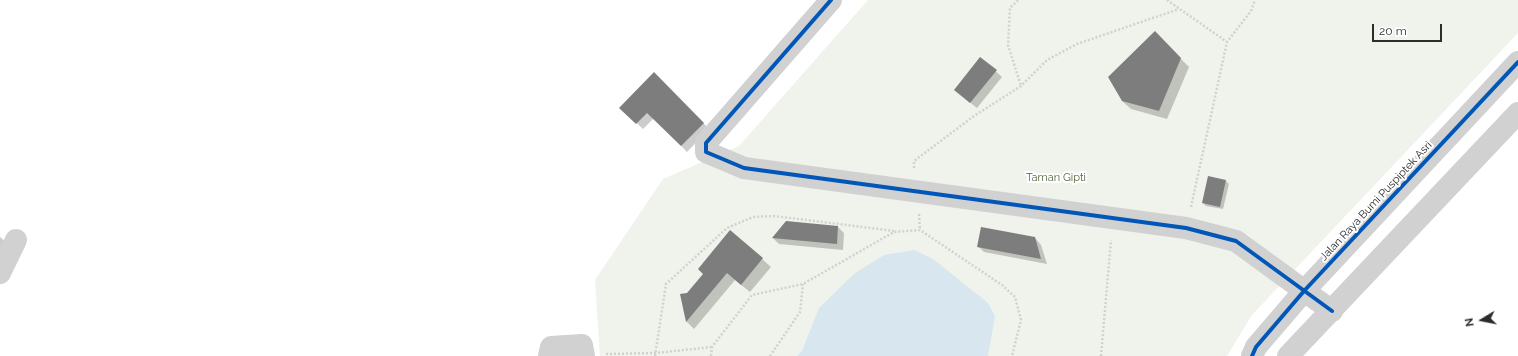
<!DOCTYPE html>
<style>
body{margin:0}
#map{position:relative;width:1518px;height:356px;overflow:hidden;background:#fff;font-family:Raleway,sans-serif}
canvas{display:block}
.north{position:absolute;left:1462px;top:300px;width:40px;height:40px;-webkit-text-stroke:3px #fff;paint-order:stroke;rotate:260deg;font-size:11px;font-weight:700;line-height:16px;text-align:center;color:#2c2c2c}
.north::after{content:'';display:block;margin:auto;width:14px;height:18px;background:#2c2c2c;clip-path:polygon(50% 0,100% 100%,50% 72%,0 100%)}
.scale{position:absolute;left:1372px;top:24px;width:70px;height:18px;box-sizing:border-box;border:2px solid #2c2c2c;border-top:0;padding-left:5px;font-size:12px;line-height:14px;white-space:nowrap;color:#2c2c2c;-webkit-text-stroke:3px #fff;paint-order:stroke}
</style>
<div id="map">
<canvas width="1518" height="356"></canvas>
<div class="north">N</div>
<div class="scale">20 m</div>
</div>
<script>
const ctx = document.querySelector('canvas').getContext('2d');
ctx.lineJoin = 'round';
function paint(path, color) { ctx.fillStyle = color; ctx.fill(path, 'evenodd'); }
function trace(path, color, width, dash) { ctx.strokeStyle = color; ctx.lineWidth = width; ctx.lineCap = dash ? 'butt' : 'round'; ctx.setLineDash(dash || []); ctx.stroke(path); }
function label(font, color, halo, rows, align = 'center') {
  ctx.font = font + ' Raleway,sans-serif'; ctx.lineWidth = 4; ctx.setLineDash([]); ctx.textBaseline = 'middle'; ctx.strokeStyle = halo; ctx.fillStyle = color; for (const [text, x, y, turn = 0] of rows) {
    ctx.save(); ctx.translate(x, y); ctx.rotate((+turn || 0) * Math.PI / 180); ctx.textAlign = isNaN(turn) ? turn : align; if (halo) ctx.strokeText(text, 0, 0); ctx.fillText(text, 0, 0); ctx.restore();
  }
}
const green = new Path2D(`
 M868 0H1518V33L1252 315 1227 356H600L595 280 663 179 739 146Z`);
const water = new Path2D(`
 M914 250 933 259 988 303 995 316 988 356H797L802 351 819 308 855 273 884 255Z`);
const shadow = new Path2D(`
 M1155 33 1189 67 1167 119 1131 109 1122 101Z
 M981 58 1002 77 977 108 962 96Z
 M654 73 709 129 687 152 654 118 643 129 621 108Z
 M1226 181 1229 184 1223 209 1206 206 1203 203Z
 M787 222 838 227 844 233 843 250 779 244 773 238Z
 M731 231 771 267 750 292 735 280 694 329 686 321 687 294 704 274Z
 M0 237 8 244 0 260Z
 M1035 238 1041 245 1047 264 984 252 978 246Z`);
const building = new Path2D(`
 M1155 31 1181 58 1159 111 1122 101 1108 77Z
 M980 57 997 70 970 103 954 90Z
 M654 72 704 123 681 146 647 113 636 124 619 108Z
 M1208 176 1226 180 1220 207 1202 203Z
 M786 221 838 226 837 244 772 238Z
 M981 227 1035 237 1041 259 977 247Z
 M730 230 763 258 741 285 727 273 686 322 680 294 687 293 703 274 698 269Z`);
const path = new Path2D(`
 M1018 0 1010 8 1008 45 1021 86
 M1167 0 1227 42
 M914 168V161L974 116 1021 86 1047 60 1077 44 1179 9
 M1191 207 1227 42 1251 11 1255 0
 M919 214 920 230
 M606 354 656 353 712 347
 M655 356 666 284 727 228 753 217 774 216 894 231
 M711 356 712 347 752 295 803 284 894 232 920 230 1002 285 1015 297 1021 320 1012 356
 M770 356 800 312 803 284
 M1101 356 1111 240`);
const street = new Path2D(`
 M831 0 706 143V152L744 168 1186 228 1236 241 1332 311
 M0 273 16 240
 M549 356 551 347 582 345 584 356
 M1252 356 1256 347 1304 291 1518 62
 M1288 356 1518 113`);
const cycleway = new Path2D(`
 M831 0 706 143V152L744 168 1186 228 1236 241 1332 311
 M1252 356 1256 347 1304 291 1518 62`);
const parkNames = [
 ["Taman Gipti",1056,178]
];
const streetNames = [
 ["Jalan Raya Bumi Puspiptek Asri",1376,201,-47]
];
paint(green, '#f0f3eb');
paint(water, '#d8e6ef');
paint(shadow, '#0003');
paint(building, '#7d7d7d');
trace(path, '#d1d1d1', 2.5, [2, 2]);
trace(street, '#d1d1d1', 22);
trace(cycleway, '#0057b8', 4);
label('11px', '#51643e', '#fff', parkNames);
label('11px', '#2c2c2c', '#fff', streetNames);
</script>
